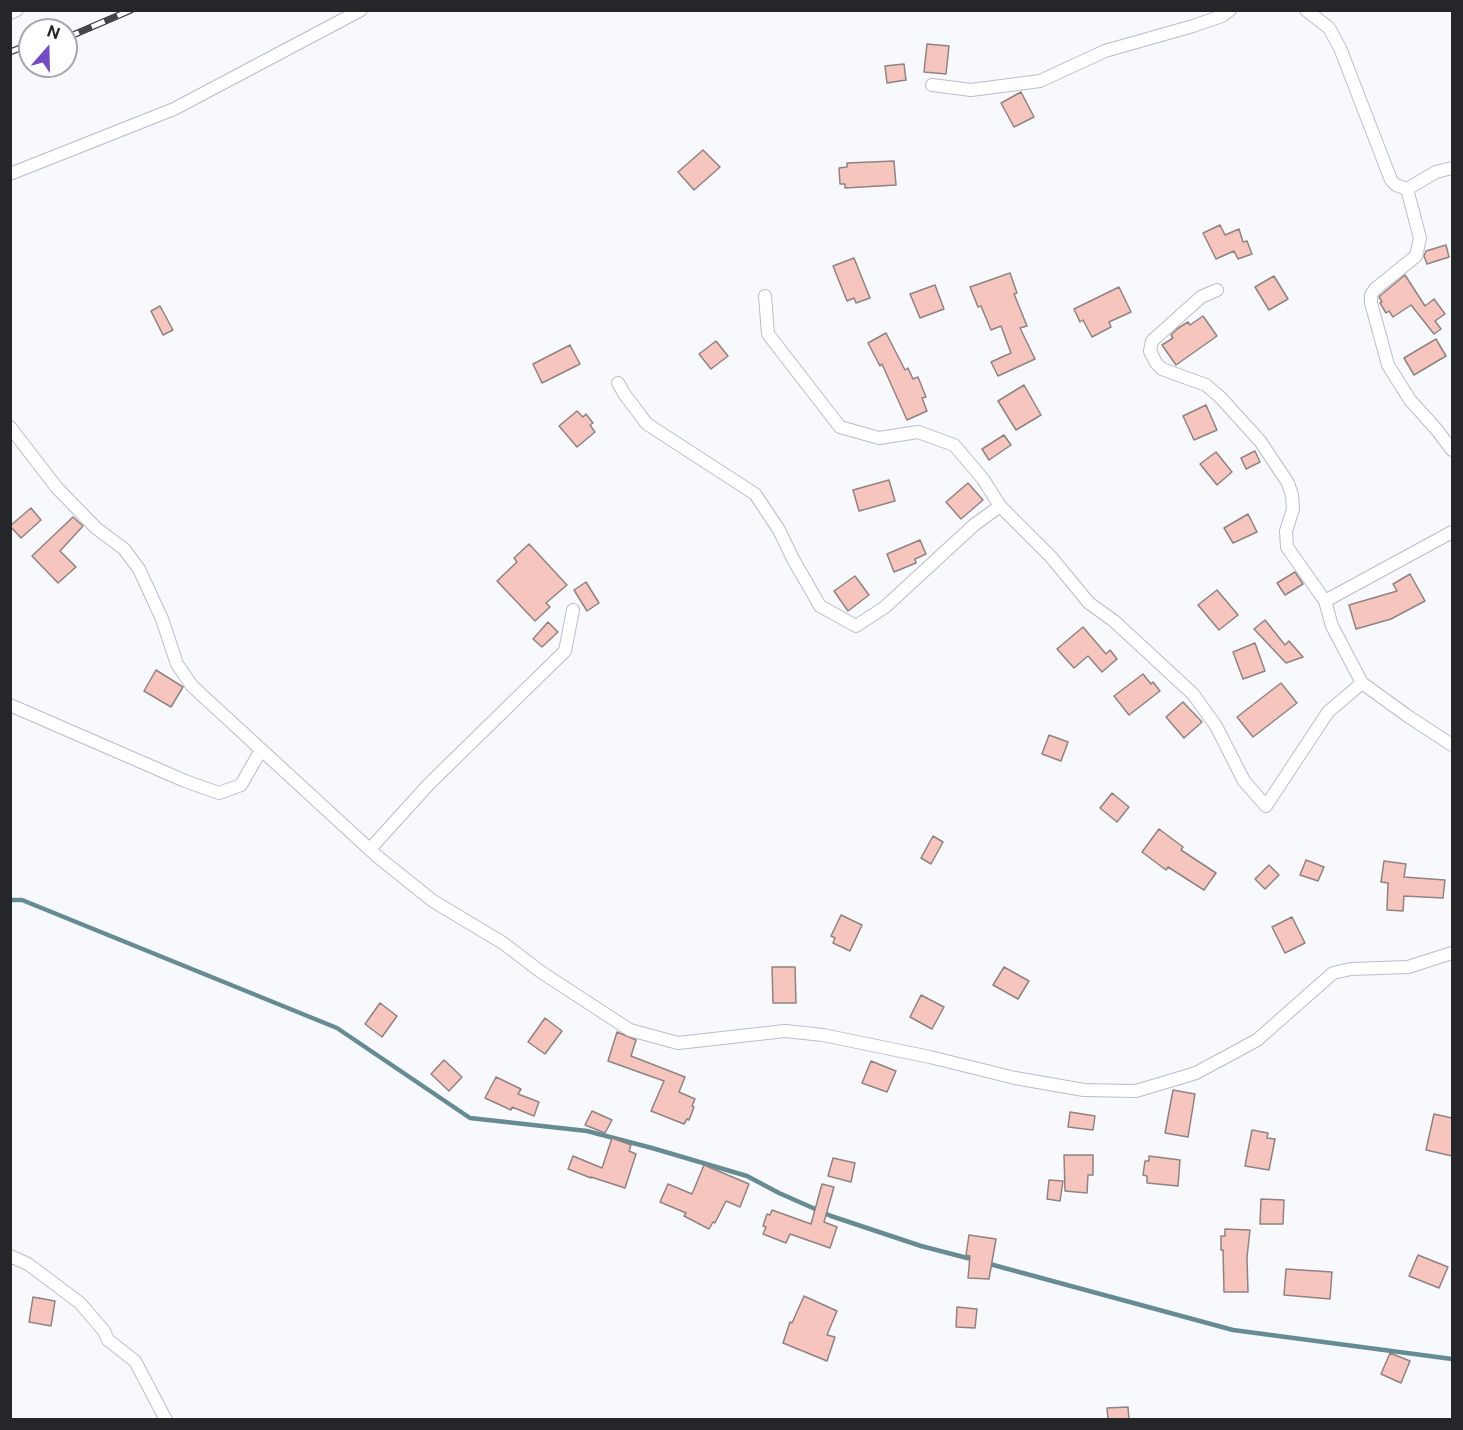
<!DOCTYPE html>
<style>
body{margin:0}
#map{position:relative;width:1463px;height:1430px;overflow:hidden;background:#f7f9fd;font-family:"Public Sans",sans-serif}
canvas{display:block}
.frame{position:absolute;inset:0;border:12px solid #25262a;pointer-events:none}
.north{position:absolute;left:18px;top:18px;width:60px;height:60px;box-sizing:border-box;background:#fff;border:2px solid #a8a8aa;border-radius:50%;rotate:20deg;font-size:16px;font-weight:700;line-height:24px;text-align:center;color:#25262a}
.north::after{content:'';display:block;margin:auto;width:21px;height:27px;background:#734cc5;clip-path:polygon(50% 0,100% 100%,50% 72%,0 100%)}
</style>
<div id="map">
<canvas width="1463" height="1430"></canvas>
<div class="frame"></div>
<div class="north">N</div>
</div>
<script>
const ctx = document.querySelector('canvas').getContext('2d');
ctx.lineJoin = 'round';
function trace(path, color, width, dash) { ctx.strokeStyle = color; ctx.lineWidth = width; ctx.lineCap = dash ? 'butt' : 'round'; ctx.setLineDash(dash || []); ctx.stroke(path); }
function paint(path, color) { ctx.fillStyle = color; ctx.fill(path, 'evenodd'); }
const stream = new Path2D(`
 M10 900H22L337 1028 470 1118 587 1131 652 1148 747 1176 779 1193 831 1216 921 1246 975 1260
 M986 1263 1233 1330 1452 1359`);
const building = new Path2D(`
 M927 44 949 46 946 74 924 72Z
 M904 64 906 80 887 83 885 66Z
 M1021 92 1034 117 1014 127 1001 103Z
 M703 150 720 167 694 190 678 172Z
 M894 161 896 185 845 188V184H840L839 168 847 167V163Z
 M1220 225 1225 235 1239 229 1243 242 1247 241 1252 254 1238 259 1234 251 1216 259 1203 233Z
 M1446 245 1449 257 1427 264 1424 256 1426 251Z
 M854 258 870 298 856 303 854 298 847 301 833 266Z
 M1010 273 1017 293 1014 294 1027 326 1020 328 1035 359 998 376 991 362 1011 353 1001 326 991 330 981 306 978 307 970 287Z
 M1405 275 1425 306 1434 299 1445 314 1435 321 1441 329 1434 334 1411 305 1393 317 1389 311 1386 313 1380 303 1382 302 1379 297 1381 295Z
 M1274 276 1288 299 1269 310 1255 287Z
 M935 285 944 309 920 318 910 294Z
 M1119 287 1131 312 1109 322 1111 327 1092 337 1083 320 1080 322 1074 309Z
 M160 306 173 330 163 335 151 311Z
 M1203 316 1217 336 1176 365 1162 345 1173 338 1171 335 1177 329 1188 322 1190 325Z
 M886 333 905 370 908 368 913 379 918 377 926 397 922 398 927 411 907 420 882 364 880 366 868 343Z
 M1436 339 1446 356 1414 375 1404 358Z
 M716 341 728 356 711 369 699 354Z
 M570 345 580 364 542 383 533 364Z
 M1024 385 1041 415 1016 430 998 401Z
 M1206 405 1217 430 1194 440 1183 416Z
 M577 411 583 417 586 414 593 423 590 425 595 432 577 447 559 426Z
 M1004 435 1011 445 989 460 982 449Z
 M1255 451 1260 462 1246 469 1241 458Z
 M1216 452 1232 472 1217 485 1200 464Z
 M889 480 895 501 859 511 853 490Z
 M968 483 983 500 961 519 946 502Z
 M31 508 41 520 21 538 10 526Z
 M1248 514 1257 532 1233 543 1224 528Z
 M73 517 83 526 60 551 76 567 58 583 32 556Z
 M920 540 926 554 915 559 916 563 894 572 887 554Z
 M529 544 567 585 546 603 550 607 535 621 497 581 517 562 514 558Z
 M1295 572 1303 584 1285 595 1277 583Z
 M1410 574 1425 601 1391 619 1356 629 1349 605 1397 591 1393 584Z
 M855 576 869 595 848 611 834 591Z
 M586 582 599 603 587 611 574 590Z
 M1217 590 1238 615 1219 630 1198 605Z
 M1265 620 1285 645 1289 641 1303 657 1286 663 1254 629Z
 M548 622 558 632 542 647 533 639Z
 M1083 627 1106 654 1110 650 1117 659 1102 672 1088 656 1074 668 1057 649Z
 M1255 643 1265 671 1243 679 1233 652Z
 M156 670 183 687 171 707 144 691Z
 M1143 674 1151 684 1153 682 1160 691 1129 715 1114 696Z
 M1281 683 1297 703 1253 737 1237 717Z
 M1183 702 1202 722 1184 738 1166 717Z
 M1049 735 1068 742 1061 761 1042 754Z
 M1112 793 1129 807 1117 822 1100 808Z
 M1159 829 1183 847 1181 850 1216 873 1204 890 1168 867 1166 870 1142 852Z
 M933 836 943 842 931 864 921 858Z
 M1306 860 1324 867 1318 881 1300 875Z
 M1384 861 1406 864 1404 877 1445 880 1443 898 1404 896 1403 911 1387 910 1388 883 1381 882Z
 M1269 865 1279 875 1265 889 1255 879Z
 M841 915 862 925 850 951 833 943 835 938 831 936Z
 M1292 917 1305 943 1285 953 1272 927Z
 M772 967H795L796 1003H773Z
 M1004 967 1029 981 1018 999 993 985Z
 M921 995 944 1007 932 1029 910 1017Z
 M380 1003 397 1016 382 1037 365 1024Z
 M545 1018 562 1031 545 1054 528 1042Z
 M617 1032 636 1040 631 1056 685 1077 679 1092 695 1099 692 1106 694 1107 689 1120 687 1119 684 1124 651 1111 664 1081 608 1061Z
 M444 1060 462 1077 449 1091 431 1074Z
 M871 1061 896 1071 887 1092 862 1083Z
 M496 1077 521 1089 518 1094 539 1102 534 1116 512 1107 511 1110 485 1098Z
 M1173 1090 1195 1094 1188 1137 1165 1133Z
 M592 1111 612 1120 605 1133 585 1125Z
 M1070 1112 1095 1116 1093 1130 1068 1127Z
 M1434 1114 1452 1118V1156L1426 1150Z
 M1252 1130 1268 1133 1267 1138 1275 1139 1269 1170 1245 1166Z
 M612 1138 631 1145 629 1151 636 1154 625 1188 591 1177V1178L568 1169 573 1156 602 1168Z
 M1064 1155H1093V1175H1088L1087 1193 1065 1191Z
 M1149 1156 1180 1160 1178 1186 1147 1183V1176L1143 1175 1145 1161H1149Z
 M833 1158 855 1163 851 1182 828 1176Z
 M704 1165 749 1184 740 1207 726 1201 715 1223 713 1222 709 1229 684 1216 686 1213 660 1202 668 1184 692 1194Z
 M1049 1180 1063 1181 1060 1201 1047 1199Z
 M822 1184 834 1187 824 1222 837 1227 830 1248 790 1234 786 1243 763 1234 766 1227 763 1226 767 1214 770 1215 772 1210 811 1224Z
 M1261 1199 1284 1200 1283 1224H1260Z
 M1225 1229 1250 1230 1247 1257 1248 1292H1224L1223 1250H1221V1236H1225Z
 M969 1235 996 1239 989 1279 968 1278 970 1256 966 1255Z
 M1418 1255 1448 1267 1439 1288 1409 1276Z
 M1286 1269 1332 1272 1330 1299 1284 1295Z
 M804 1296 837 1311 827 1335 835 1337 827 1361 783 1343 790 1322 792 1323Z
 M33 1297 55 1301 51 1326 29 1322Z
 M957 1307 977 1309 975 1328 956 1327Z
 M1390 1353 1410 1361 1401 1383 1381 1374Z
 M1128 1407 1129 1419H1108L1107 1408Z`);
const street = new Path2D(`
 M1306 10 1329 28 1340 48 1391 180 1396 185 1407 189 1436 172 1452 168
 M10 13 17 10
 M932 85 971 90 1040 81 1105 51 1193 26 1222 16 1230 10
 M10 174 174 109 361 10
 M1407 189 1420 238 1416 256 1375 289 1371 295V303L1388 365 1410 400 1437 430 1452 450
 M1217 290 1201 297 1152 341 1150 351 1156 363 1162 369 1206 385 1220 397 1260 441 1288 483 1292 495 1293 509 1286 531 1287 547 1325 601 1332 626 1362 683 1409 717 1452 745
 M765 296 768 334 840 427 879 438 918 432 954 445 983 479 1000 506 1051 557 1089 603 1114 621 1193 694 1216 726 1244 781 1266 806 1328 712 1362 683
 M618 383 625 395 647 424 755 494 779 530 793 559 820 606 856 626 885 607 974 525 1000 506
 M10 427 57 488 96 528 124 549 139 569 162 619 177 664 192 686 378 857 433 901 503 943 541 972 630 1030 678 1043 785 1031 823 1035 930 1057 1015 1078 1084 1090 1136 1091 1196 1073 1257 1040 1333 973 1351 969 1408 967 1452 953
 M1325 601 1452 532
 M10 705 185 781 219 793 241 785 261 750
 M370 849 429 784 565 651 573 610
 M10 1256 28 1264 80 1303 104 1331 108 1340 135 1361 166 1420`);
const rail = new Path2D(`
 M66 38 131 10
 M10 52 30 44`);
trace(stream, '#668b93', 4.5);
paint(building, '#f5c5be');
trace(building, '#908381', 1.5);
trace(street, '#babdc8', 14);
trace(street, '#fff', 12);
trace(rail, '#444549', 7);
trace(rail, '#fff', 4.5, [14]);
</script>
